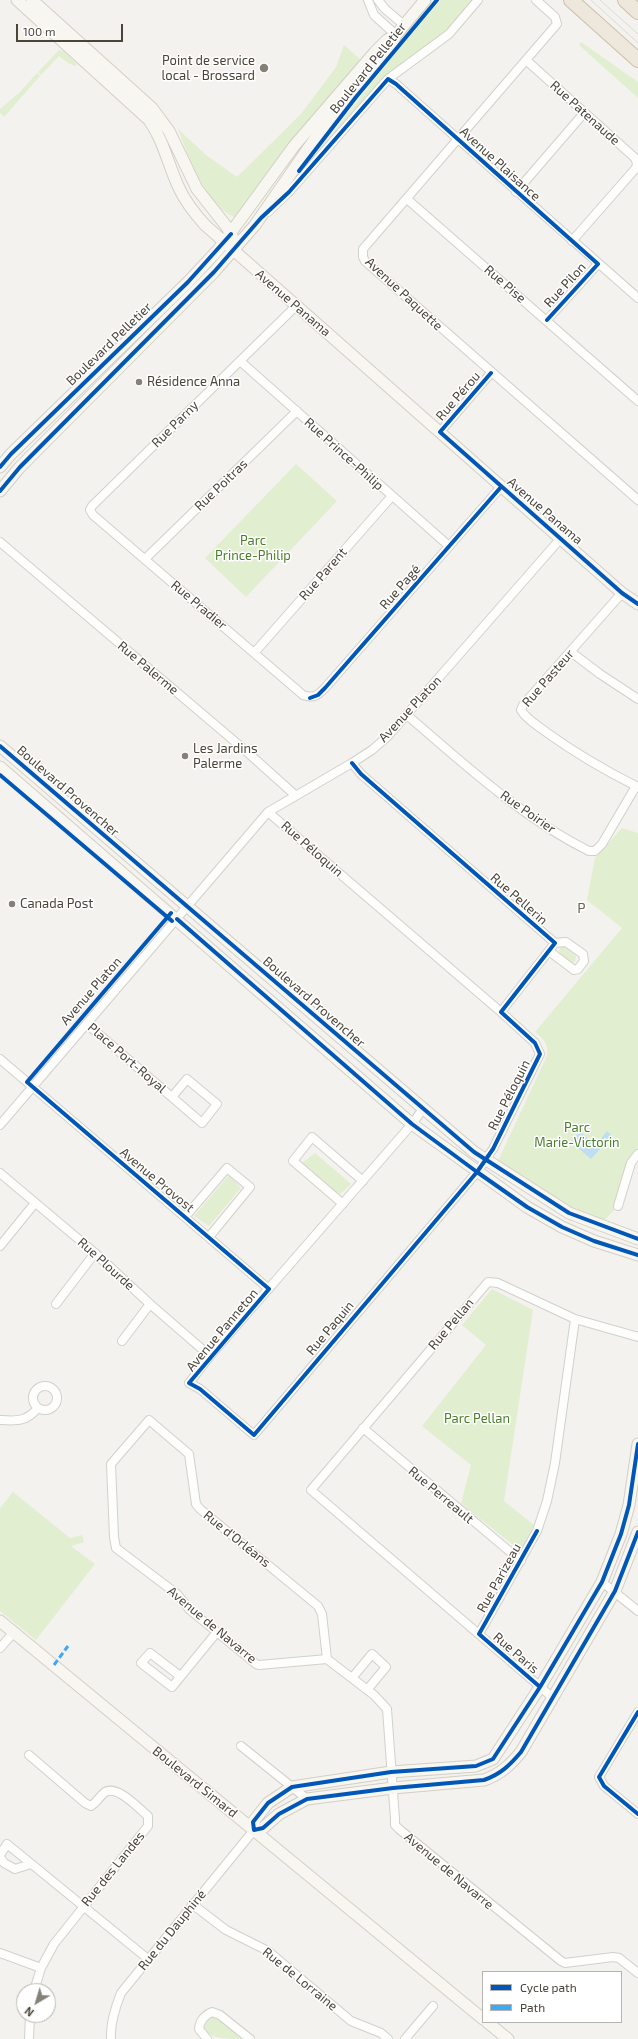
<!DOCTYPE html>
<meta charset="utf-8">
<style>
body{margin:0}
#map{position:relative;width:638px;height:2039px;overflow:hidden;background:#f4f2ee;font-family:"Exo 2",sans-serif}
canvas{display:block}
.legend{position:absolute;left:482px;top:1971px;width:140px;height:52px;box-sizing:border-box;background:#fff;border:1px solid #b7b4b0;margin:0;padding:5px 7px;list-style:none;font-size:12px;color:#4b4439}
.legend li{display:flex;align-items:center;gap:8px;height:20px}
.legend b{width:20px;border:1px solid #b7b4b0}
.north{position:absolute;left:16px;top:1983px;width:40px;height:40px;box-sizing:border-box;background:#fff;border:1px solid #b7b4b0;border-radius:50%;rotate:218deg;font-size:11px;font-weight:700;line-height:16px;text-align:center;color:#4b4439}
.north::after{content:'';display:block;margin:auto;width:14px;height:18px;background:#868178;clip-path:polygon(50% 0,100% 100%,50% 72%,0 100%)}
.scale{position:absolute;left:16px;top:24px;width:107px;height:18px;box-sizing:border-box;border:2px solid #4b4439;border-top:0;padding-left:5px;font-size:12px;line-height:14px;white-space:nowrap;color:#4b4439;-webkit-text-stroke:3px #fff;paint-order:stroke}
</style>
<div id="map">
<canvas width="638" height="2039"></canvas>
<ul class="legend">
<li><b style="height:5px;background:#0057b8"></b>Cycle path</li>
<li><b style="height:5px;background:#3fa9f5"></b>Path</li>
</ul>
<div class="north">N</div>
<div class="scale">100 m</div>
</div>
<script>
const ctx = document.querySelector('canvas').getContext('2d');
ctx.lineJoin = 'round';
function paint(path, color) { ctx.fillStyle = color; ctx.fill(path, 'evenodd'); }
function trace(path, color, width, dash) { ctx.strokeStyle = color; ctx.lineWidth = width; ctx.lineCap = dash ? 'butt' : 'round'; ctx.setLineDash(dash || []); ctx.stroke(path); }
function label(font, color, halo, rows, align = 'center') {
  ctx.font = font + ' "Exo 2",sans-serif'; ctx.lineWidth = 3; ctx.setLineDash([]); ctx.textBaseline = 'middle'; ctx.strokeStyle = halo; ctx.fillStyle = color; for (const [text, x, y, turn = 0] of rows) {
    ctx.save(); ctx.translate(x, y); ctx.rotate((+turn || 0) * Math.PI / 180); ctx.textAlign = isNaN(turn) ? turn : align; if (halo) ctx.strokeText(text, 0, 0); ctx.fillText(text, 0, 0); ctx.restore();
  }
}
const green = new Path2D(`
 M441 0H473L446 32 386 76 301 173 397 51Z
 M581 42 638 82V98L579 45Z
 M344 45 361 60 312 117 238 216 234 217C205 204 189 158 178 129L206 155 237 177 301 114 336 67Z
 M59 50 63 51 77 64 75 66 68 63 59 56 41 75 38 72Z
 M37 73 40 76 4 117 0 113V109L19 93Z
 M296 464 337 501 246 597 205 558Z
 M622 828 638 833V1154L618 1206 599 1226 497 1163 547 1056C549 1045 544 1039 535 1032L622 928 587 900 595 858Z
 M562 946H565L576 956 575 962 571 963 560 954 559 950Z
 M315 1153 351 1184 338 1196 302 1163Z
 M229 1175 241 1188 209 1226 194 1216Z
 M492 1289 533 1310 504 1501 534 1525 521 1551 461 1504 471 1465 422 1426 486 1345 462 1325Z
 M13 1492 70 1538 82 1535 84 1542 71 1546 95 1564 36 1640 0 1611V1508Z
 M212 2017H217L242 2039C229 2039 209 2039 204 2029L206 2021Z`);
const water = new Path2D(`
 M607 1131 612 1136 591 1159 571 1142 580 1132 596 1145Z`);
const street = new Path2D(`
 M368 0 374 15 396 35
 M378 0 385 9 404 25
 M536 0 555 17 557 24 363 249V257L365 261 638 500
 M526 60 635 158 637 163 636 168 572 241
 M388 79 396 84C476 155 557 227 638 298
 M516 192 584 113
 M407 199 638 401
 M268 212 289 192 388 79 449 34 478 0
 M296 306 92 506 90 510 93 515 303 695C314 699 318 695 325 688L501 487
 M547 320 598 264
 M240 361 449 546
 M440 432 491 373
 M0 542 246 751 295 795
 M145 559 297 411
 M622 593 523 705 521 710C526 719 537 725 546 732 575 753 606 771 638 787
 M255 652 392 496
 M571 652 600 674 638 699
 M407 715C461 762 524 819 589 851H595L602 844 636 786
 M352 763 361 774 555 943 501 1012
 M268 812 501 1012 535 1043 540 1054 493 1149 477 1172 254 1435 200 1389 189 1383 210 1356 412 1124 423 1109
 M549 951 574 970 578 969 584 961 583 954 566 942 555 943
 M87 1024 202 1123 217 1104 187 1079 172 1097
 M0 1059 269 1289
 M0 1125 268 812 352 763 372 750 387 737 561 538
 M0 1173 95 1253 150 1304 210 1356
 M343 1204 293 1161 312 1137 363 1181
 M618 1206 631 1163 638 1154
 M185 1217 227 1168 250 1187 209 1237
 M0 1246 35 1203
 M56 1304 95 1253
 M122 1341 150 1304
 M33 1398a12 12 0 1 1 24 0a12 12 0 1 1-24 0Z
 M0 1420C17 1421 26 1422 38 1408
 M363 1428 521 1561
 M602 1582 638 1611
 M479 1634 537 1531 547 1501 555 1463 575 1319
 M0 1648 14 1632
 M327 1659 322 1614 318 1606 200 1509 196 1504 189 1454 149 1420 111 1464 114 1537 116 1548 177 1594 190 1610 256 1664 259 1665 327 1659 374 1695 387 1709 395 1819V1825L399 1829 561 1961 565 1963 613 1957 619 1958 638 1973
 M180 1676 150 1653 141 1663 172 1687 217 1632
 M352 1678 372 1654 386 1667 367 1690
 M552 1697 311 1490 488 1282 498 1283 575 1319 638 1337
 M638 1712 599 1777 604 1786 638 1814
 M241 1746 307 1799
 M29 1755 85 1803 91 1806C97 1802 99 1797 104 1793 116 1783 138 1808 148 1816V1826L54 1944 41 1968 34 1991
 M0 1855 7 1844 148 1959
 M0 1857 4 1863 15 1869 31 1864
 M192 1904 226 1930 268 1951 351 2021 381 2033 388 2039
 M0 1953 41 1968
 M29 2039 30 2015
 M111 2039C110 2023 115 2008 121 1993L254 1830
 M207 2039 199 2029C200 2020 204 2016 212 2012L220 2015 250 2039
 M405 2039 433 2006`);
const secondary = new Path2D(`
 M17 0 149 120C164 141 168 165 179 188 185 201 195 214 205 225L622 593 638 604
 M32 0 152 108 169 131 197 189 227 227 233 238
 M0 467 11 454 188 282 218 250 294 146 375 52 387 40 396 35
 M0 491 20 467 214 272 255 225 319 133 390 48 396 35 425 0
 M0 746 474 1152 569 1213 638 1239
 M0 767 412 1124 527 1207 562 1227 594 1241 638 1255
 M0 1621 483 2019
 M254 1830 253 1822 268 1803 292 1787 391 1772 476 1766 493 1759 540 1687 602 1582 621 1534 629 1505 638 1444
 M254 1830 263 1828 279 1814 307 1799 393 1788 484 1780C501 1774 510 1765 521 1752L615 1591 638 1532
 M487 2022 508 2039`);
const highway = new Path2D(`
 M571 0 638 60
 M625 0 638 12`);
const tram = new Path2D(`
 M591 0 638 43
 M600 0 638 34`);
const quiet = new Path2D(`
 M54 1665 68 1646`);
const cycleway = new Path2D(`
 M299 171 356 97 437 0
 M491 373 440 432 622 593 638 604
 M0 467 11 454 188 282 231 234
 M0 491 20 467 214 272 261 218 289 192 388 79 396 84 598 264 547 320
 M310 698 318 695 325 688 501 487
 M0 746 474 1152 569 1213 638 1239
 M0 775 172 921
 M171 913 27 1082 269 1289 189 1383 200 1389 254 1435 477 1172 493 1149 540 1054 535 1043 501 1012 555 943 361 774 352 763
 M177 919 412 1124 477 1172 527 1207 562 1227 594 1241 638 1255
 M638 1444 629 1505 621 1534 602 1582 540 1687 493 1759 476 1766 391 1772 292 1787 268 1803 253 1822 254 1830 263 1828 279 1814 307 1799 393 1788 484 1780C501 1774 510 1765 521 1752L615 1591 638 1532
 M537 1531 479 1634 540 1687
 M638 1712 599 1777 604 1786 638 1814`);
const markers = [
 [264,68,5,"#868178"],
 [139,382,4,"#868178"],
 [185,756,4,"#868178"],
 [12,904,4,"#868178"]
];
const poiNames = [
 ["Point de service",255,61,"right"],
 ["local - Brossard",255,76,"right"],
 ["Résidence Anna",147,382],
 ["Les Jardins",193,749],
 ["Palerme",193,764],
 ["Canada Post",20,904]
];
const streetNames = [
 ["Boulevard Pelletier",368,68,-51],
 ["Rue Patenaude",585,113,42],
 ["Avenue Plaisance",500,164,42],
 ["Rue Pise",505,284,41],
 ["Rue Pilon",565,285,-48],
 ["Avenue Paquette",404,294,43],
 ["Avenue Panama",293,303,41],
 ["Boulevard Pelletier",109,344,-44],
 ["Rue Pérou",458,396,-49],
 ["Rue Parny",175,424,-45],
 ["Rue Prince-Philip",344,454,42],
 ["Rue Poitras",221,485,-44],
 ["Avenue Panama",545,511,41],
 ["Rue Parent",323,574,-49],
 ["Rue Pagé",400,587,-49],
 ["Rue Pradier",199,605,40],
 ["Rue Palerme",148,668,40],
 ["Rue Pasteur",548,678,-49],
 ["Avenue Platon",410,709,-47],
 ["Boulevard Provencher",68,791,41],
 ["Rue Poirier",528,812,35],
 ["Rue Péloquin",312,849,41],
 ["Rue Pellerin",519,899,41],
 ["Avenue Platon",91,991,-49],
 ["Boulevard Provencher",314,1002,41],
 ["Place Port-Royal",127,1058,41],
 ["Rue Péloquin",509,1095,-63],
 ["Avenue Provost",157,1180,40],
 ["Rue Plourde",106,1264,42],
 ["Rue Pellan",451,1324,-50],
 ["Rue Paquin",330,1328,-50],
 ["Avenue Panneton",222,1330,-50],
 ["Rue Perreault",441,1495,40],
 ["Rue d'Orléans",237,1539,39],
 ["Rue Parizeau",499,1578,-61],
 ["Avenue de Navarre",212,1625,40],
 ["Rue Paris",516,1653,41],
 ["Boulevard Simard",195,1782,39],
 ["Rue des Landes",113,1869,-51],
 ["Avenue de Navarre",449,1871,40],
 ["Rue du Dauphiné",172,1930,-51],
 ["Rue de Lorraine",300,1979,39]
];
const parkNames = [
 ["Parc",253,541],
 ["Prince-Philip",253,556],
 ["Parc",577,1128],
 ["Marie-Victorin",577,1143],
 ["Parc Pellan",477,1419]
];
const neighbourhoodNames = [
 ["P",582,908]
];
paint(green, '#e1eecf');
paint(water, '#c0ddf1');
trace(street, '#d2d0cb', 10);
trace(secondary, '#d3cfc5', 13);
trace(highway, '#ccbfa9', 16);
trace(street, '#fdfdfc', 8);
trace(secondary, '#f7f6f1', 11);
trace(highway, '#ede8db', 14);
trace(tram, '#dbdbda', 1);
trace(quiet, '#3fa9f5', 3, [6, 3]);
trace(cycleway, '#0057b8', 4);
for (const [x, y, r, color] of markers) { const dot = new Path2D(); dot.arc(x, y, r, 0, 2 * Math.PI); ctx.fillStyle = color; ctx.fill(dot); trace(dot, '#fff', 1.5); }
label('13px', '#4b4439', '#fff', poiNames, 'left');
label('13px', '#4b4439', '#fff', streetNames);
label('13px', '#4a7f2a', '#fff', parkNames);
ctx.letterSpacing = '1px';
label('14px', '#6e6250', '#fff', neighbourhoodNames);
ctx.letterSpacing = '0px';
</script>
